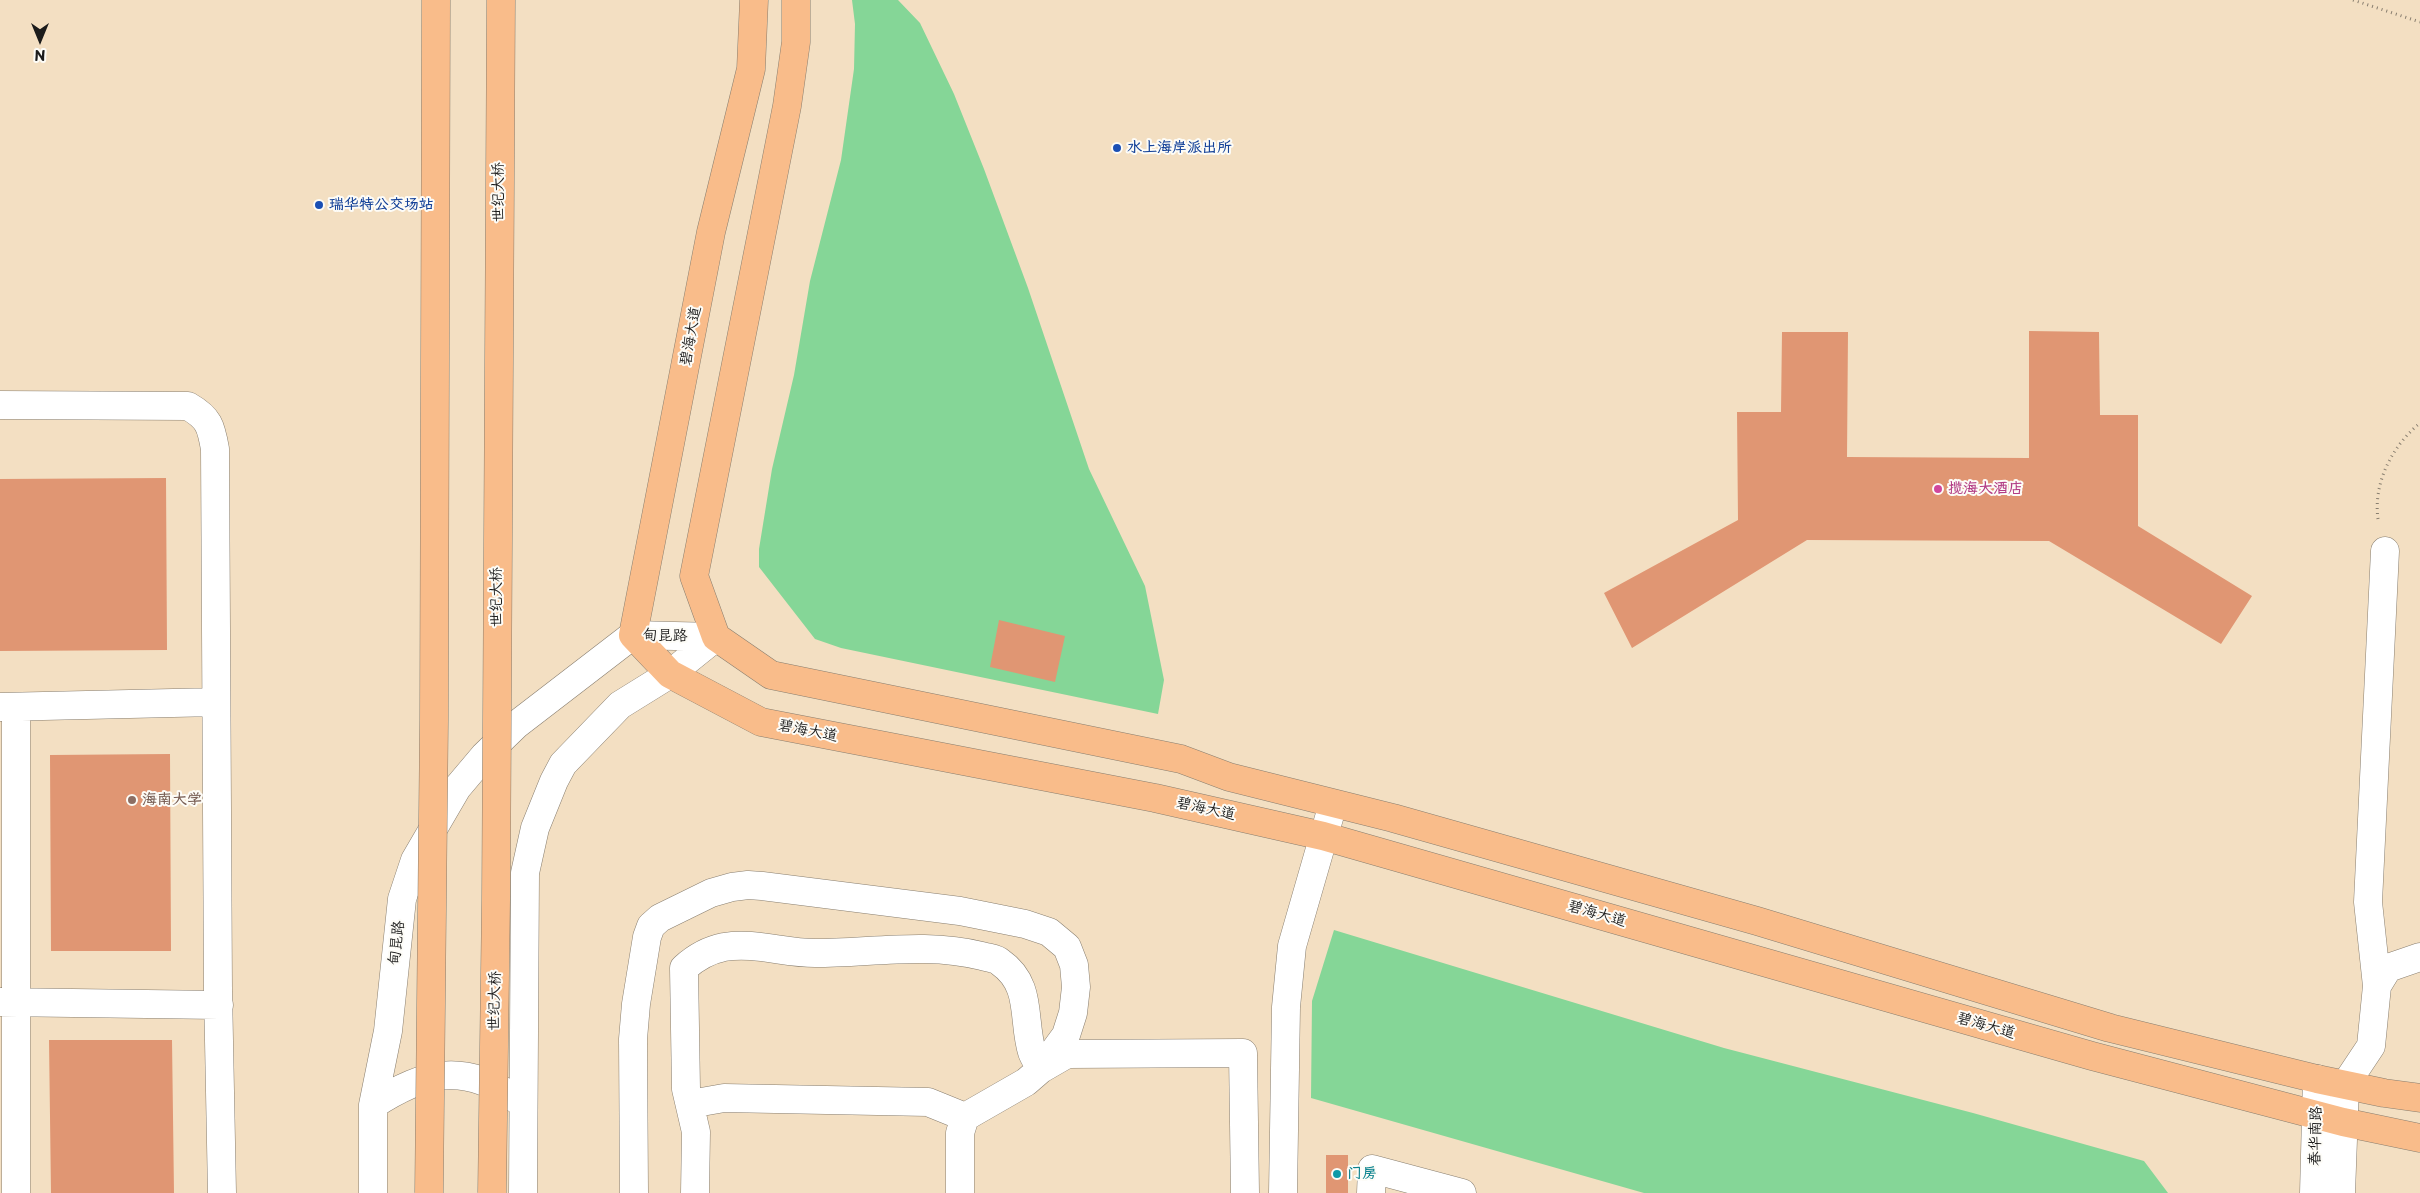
<!DOCTYPE html>
<meta charset="utf-8">
<style>
body{margin:0}
#map{position:relative;width:2420px;height:1193px;overflow:hidden;background:#f3dfc2;font-family:"Playpen Sans",sans-serif}
canvas{display:block}
.north{position:absolute;left:15px;top:15px;width:50px;height:50px;-webkit-text-stroke:4px #fdfcf7;paint-order:stroke;rotate:180deg;font-size:14px;font-weight:700;line-height:20px;text-align:center;color:#1c1c1c}
.north::after{content:'';display:block;margin:auto;width:18px;height:22px;background:#1c1c1c;clip-path:polygon(50% 0,100% 100%,50% 72%,0 100%)}
</style>
<div id="map">
<canvas width="2420" height="1193"></canvas>
<div class="north">N</div>
</div>
<script>
const ctx = document.querySelector('canvas').getContext('2d');
ctx.lineJoin = 'round';
function paint(path, color) { ctx.fillStyle = color; ctx.fill(path, 'evenodd'); }
function trace(path, color, width, dash) { ctx.strokeStyle = color; ctx.lineWidth = width; ctx.lineCap = dash ? 'butt' : 'round'; ctx.setLineDash(dash || []); ctx.stroke(path); }
function label(font, color, halo, rows, align = 'center') {
  ctx.font = font + ' "Playpen Sans","LXGW WenKai TC",sans-serif'; ctx.lineWidth = 4; ctx.setLineDash([]); ctx.textBaseline = 'middle'; ctx.strokeStyle = halo; ctx.fillStyle = color; for (const [text, x, y, turn = 0] of rows) {
    ctx.save(); ctx.translate(x, y); ctx.rotate((+turn || 0) * Math.PI / 180); ctx.textAlign = isNaN(turn) ? turn : align; if (halo) ctx.strokeText(text, 0, 0); ctx.fillText(text, 0, 0); ctx.restore();
  }
}
const green = new Path2D(`
 M852 0H898L920 23 954 94 984 169 1028 288 1089 469 1145 586 1164 680 1158 714 841 648 815 639 759 567V549L772 469 794 375 810 281 841 160 854 69 855 24Z
 M1334 930 1724 1048 1973 1113 2144 1161 2168 1193H1644L1311 1098 1312 1001Z`);
const building = new Path2D(`
 M2029 331 2099 332 2100 415H2138V526L2252 596 2221 644 2049 541 1807 540 1632 648 1604 593 1738 520 1737 412H1781L1782 332H1848L1847 457 2029 458Z
 M166 478 167 650 0 651V479Z
 M999 620 1065 636 1055 682 990 667Z
 M170 754 171 951H51L50 755Z
 M49 1040H172L174 1193H51Z
 M1326 1155H1348V1193H1326Z`);
const path = new Path2D(`
 M2353 0 2420 22
 M2378 519C2373 483 2392 446 2420 423`);
const minor = new Path2D(`
 M0 405 188 406C209 418 211 426 215 449L218 990 222 1193
 M0 707 216 702
 M16 707V1193
 M2377 986 2368 902 2385 551
 M0 1002 219 1005
 M2345 1085 2371 1046 2377 986 2388 968 2420 957
 M690 1104 724 1098 928 1102 965 1117
 M634 1193 633 1039 636 1004 647 937 651 926 660 918 711 893 732 887 748 885 762 886 960 911 1025 924 1049 932 1067 947 1074 965 1076 987 1073 1013 1066 1035 1041 1069 1026 1082 965 1117 960 1133V1193
 M695 1193 696 1132 686 1089 684 968C695 958 709 950 724 947 755 942 784 953 815 953 871 953 927 942 982 956 988 958 996 958 1000 962 1033 985 1022 1019 1032 1052 1034 1058 1038 1063 1041 1069L1067 1054 1243 1053 1245 1193
 M1283 1193 1286 1007 1292 946 1333 804
 M1371 1193 1372 1169 1462 1193`);
const tertiary = new Path2D(`
 M373 1105C422 1073 462 1061 514 1098
 M373 1193V1105L388 1031 402 899 415 860 457 788 484 756 516 725 633 635 716 637
 M523 1193 525 873 535 828 554 781 563 764 620 705 670 674 716 637
 M2314 1193 2317 1079
 M2341 1193 2345 1085`);
const primary = new Path2D(`
 M754 0 751 69 711 232 633 635 670 674 761 722 1155 798 1323 836 2092 1056 2343 1122 2420 1138
 M796 0V42L787 106 694 576 716 637 771 675 1181 759 1229 777 1393 818 1757 921 2110 1028 2317 1079 2384 1093 2420 1098`);
const trunkBridge = new Path2D(`
 M429 1193 434 721 436 0
 M492 1193 496 900 501 0`);
const markers = [
 [1117,148,5,"#1a4fb4"],
 [319,205,5,"#1a4fb4"],
 [1938,489,5,"#d1479c"],
 [132,800,5,"#8d6e63"],
 [1337,1174,5,"#0f9aa8"]
];
const transitNames = [
 ["水上海岸派出所",1127,148],
 ["瑞华特公交场站",329,205]
];
const streetNames = [
 ["世纪大桥",499,192,-90],
 ["碧海大道",691,336,-80],
 ["世纪大桥",497,597,-90],
 ["甸昆路",665,636,1],
 ["碧海大道",808,731,11],
 ["碧海大道",1206,809,12],
 ["碧海大道",1597,914,16],
 ["甸昆路",397,943,-84],
 ["世纪大桥",495,1001,-89],
 ["碧海大道",1986,1026,16],
 ["春华南路",2316,1136,-89]
];
const hotelNames = [
 ["揽海大酒店",1948,489]
];
const educationNames = [
 ["海南大学",142,800]
];
const cultureNames = [
 ["门房",1347,1174]
];
paint(green, '#85d697');
paint(building, '#e09673');
trace(minor, '#887e6f', 29);
trace(tertiary, '#887e6f', 29);
trace(primary, '#887e6f', 29);
trace(path, '#887e6f', 3, [1, 4]);
trace(minor, '#fff', 28);
trace(tertiary, '#fff', 28);
trace(primary, '#f9bc8a', 28);
trace(trunkBridge, '#887e6f', 29, []);
trace(trunkBridge, '#f9bc8a', 28);
for (const [x, y, r, color] of markers) { const dot = new Path2D(); dot.arc(x, y, r, 0, 2 * Math.PI); ctx.fillStyle = color; ctx.fill(dot); trace(dot, '#fdfcf7', 2); }
label('bold 15px', '#164399', '#fdfcf7', transitNames, 'left');
label('15px', '#1c1c1c', '#fdfcf7', streetNames);
label('bold 15px', '#b23c85', '#fdfcf7', hotelNames, 'left');
label('bold 15px', '#785e54', '#fdfcf7', educationNames, 'left');
label('bold 15px', '#0d838f', '#fdfcf7', cultureNames, 'left');
</script>
